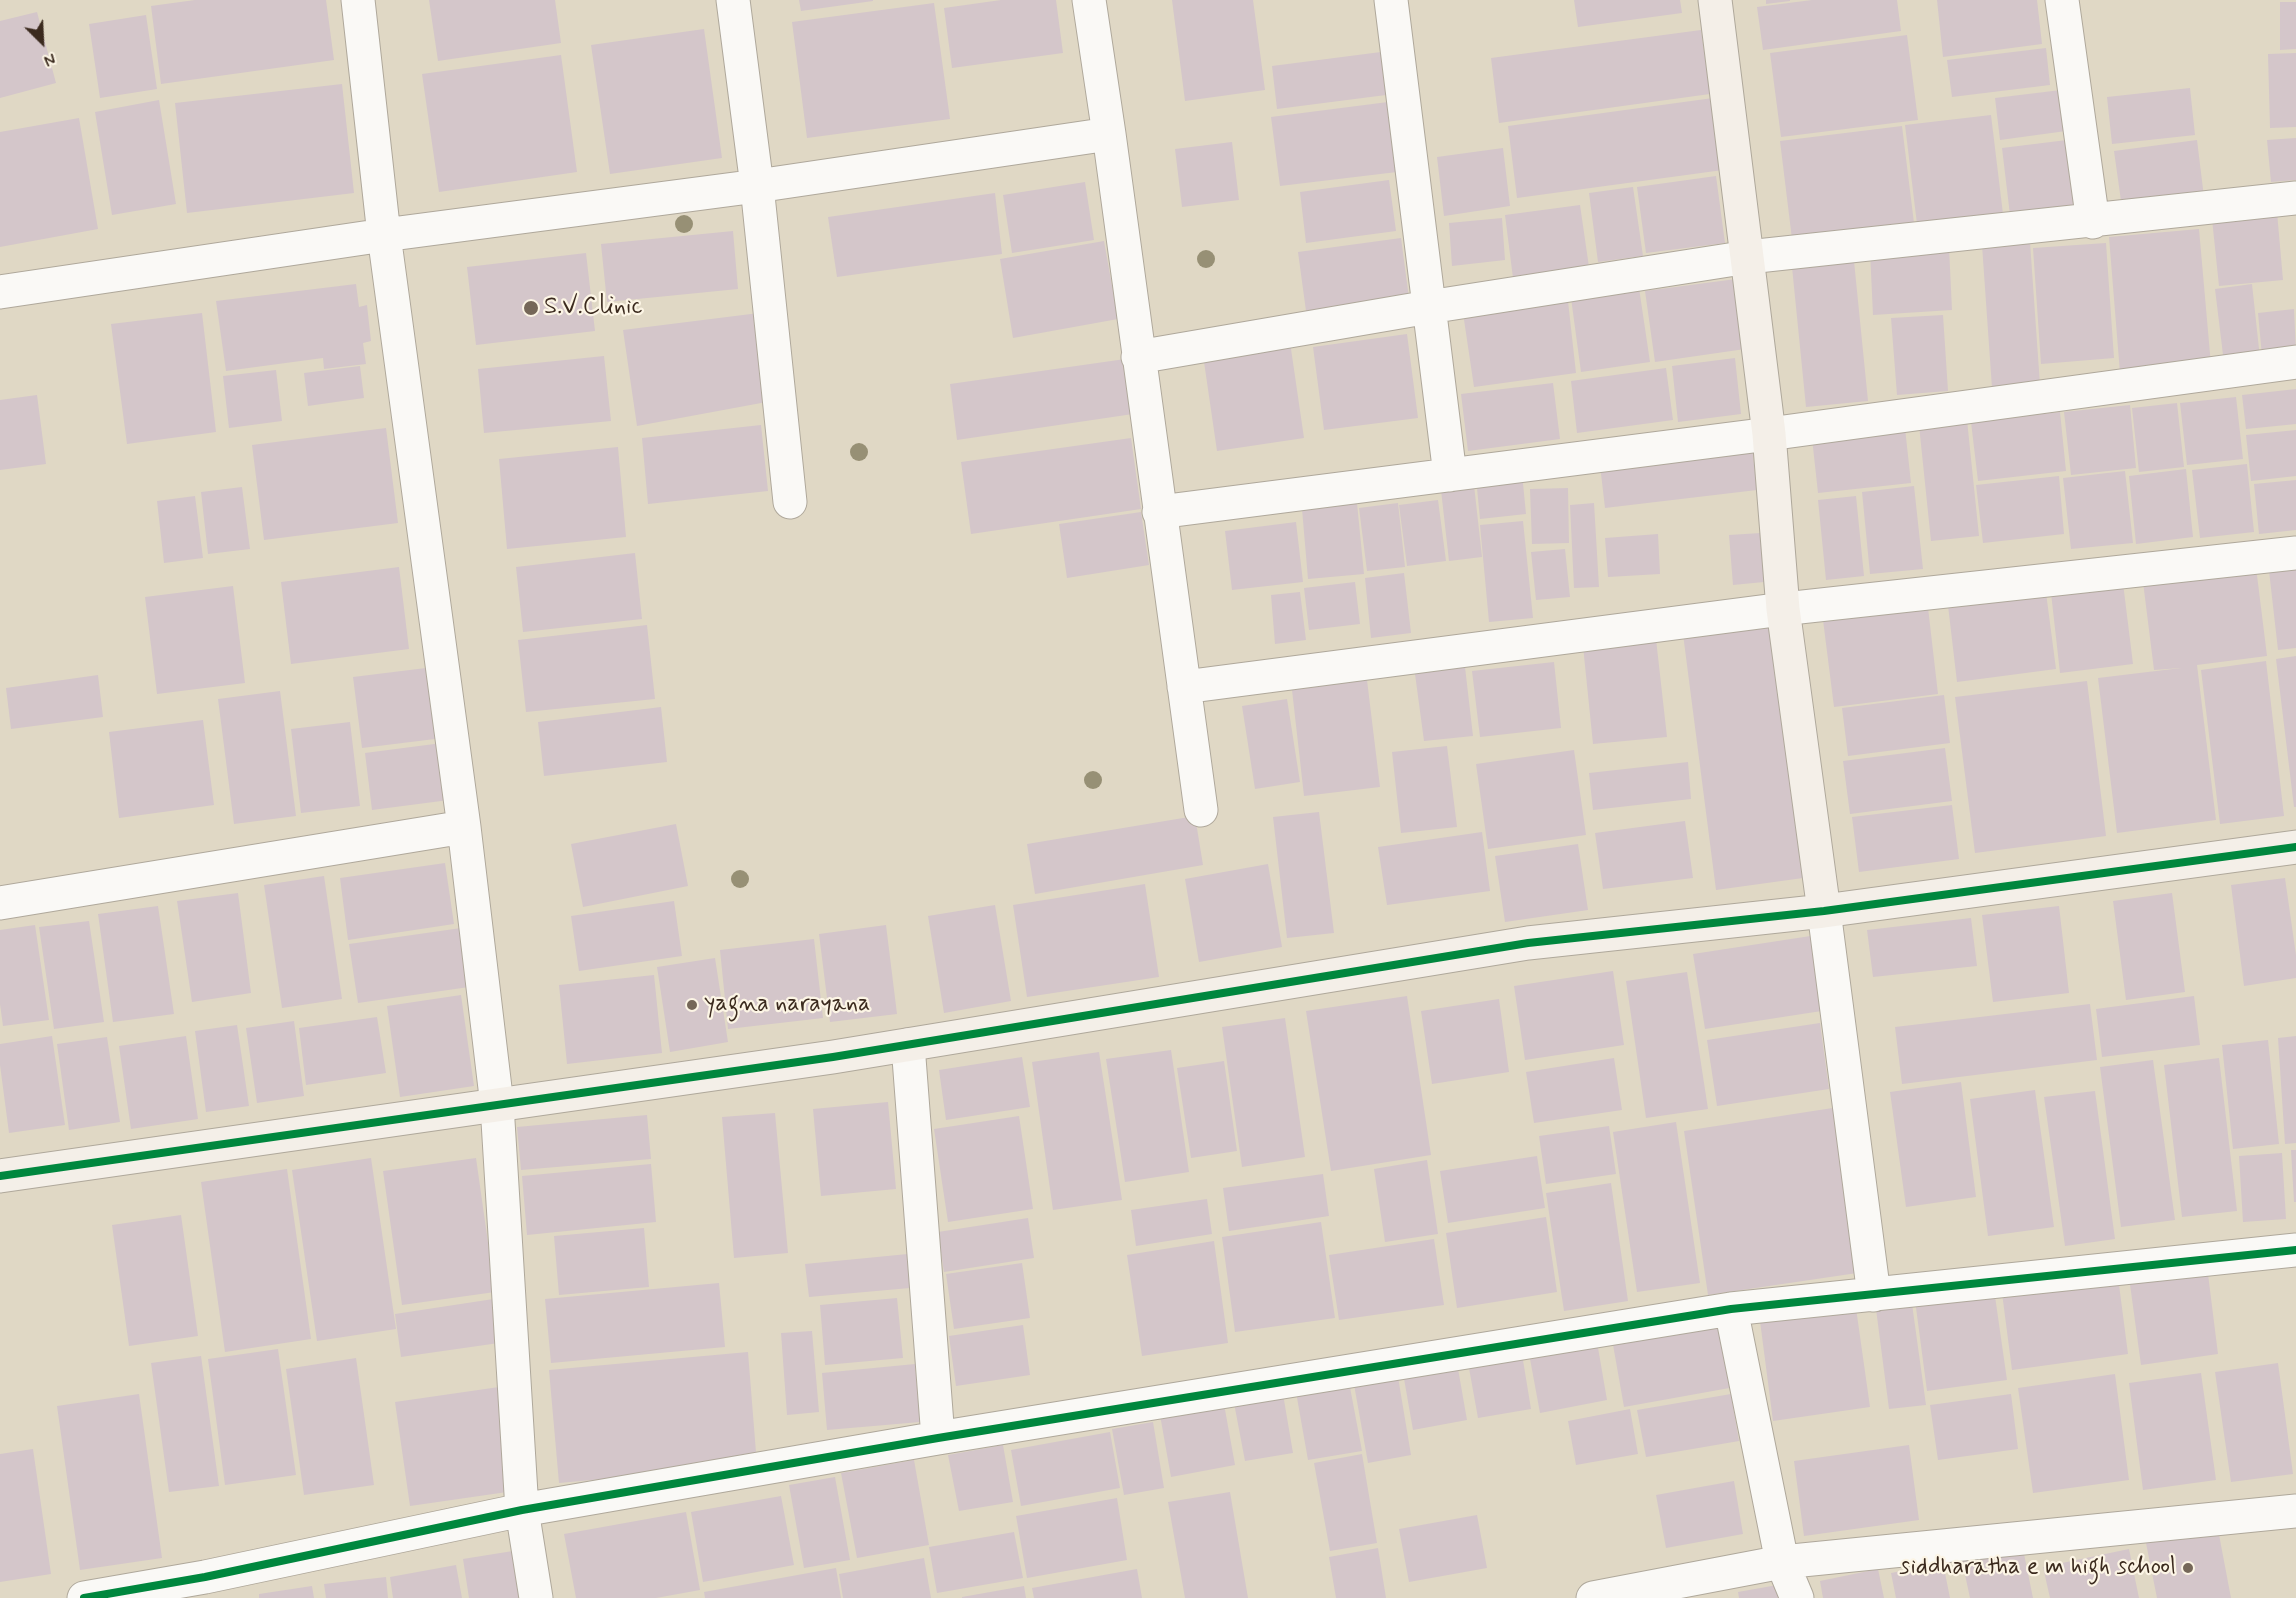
<!DOCTYPE html>
<html>
<head>
<meta charset="utf-8">
<style>
	body { margin:0 }
	#map { position:relative; width:2296px; height:1598px; overflow:hidden; background:#e0d8c5; font-family:Mynerve,sans-serif }
	canvas { display:block }
	.north { position:absolute; left:12px; top:12px; width:60px; height:60px; -webkit-text-stroke:4px #fcf5e5; paint-order:stroke; rotate:156deg; font-size:16px; font-weight:700; line-height:24px; text-align:center; color:#3b2a1e }
	.north::after { content:''; display:block; margin:auto; width:21px; height:27px; background:#3b2a1e; clip-path:polygon(50% 0,100% 100%,50% 72%,0 100%) }
</style>
</head>
<body>
<div id="map">
<canvas width="2296" height="1598"></canvas>
<div class="north">N</div>
</div>
<script>
const context = document.querySelector('canvas').getContext('2d');
context.lineJoin = 'round';
function fillPath(path, color) { context.fillStyle = color; context.fill(path, 'evenodd'); }
const poly = rows => new Path2D(rows.map(r => 'M' + r).join(''));
function stroke(path, color, width, dash) { context.strokeStyle = color; context.lineWidth = width; context.lineCap = dash ? 'butt' : 'round'; context.setLineDash(dash || []); context.stroke(path); }
function drawText(font, color, halo, rows, align = 'center') {
  context.font = font + ' Mynerve,sans-serif'; context.lineWidth = 4.5; context.setLineDash([]); context.textBaseline = 'middle'; context.strokeStyle = halo; context.fillStyle = color; for (const [text, x, y, turn = 0] of rows) {
    context.save(); context.translate(x, y); context.rotate((+turn || 0) * Math.PI / 180); context.textAlign = isNaN(turn) ? turn : align; if (halo) context.strokeText(text, 0, 0); context.fillText(text, 0, 0); context.restore();
  }
}
fillPath(poly([
	[195,0,326,0,334,60,161,84,151,6],
	[429,0,555,0,561,43,438,61],
	[799,0,873,0,873,1,801,11],
	[1001,0,1056,0,1063,53,952,68,944,8],
	[1172,0,1253,0,1265,90,1185,101],
	[1574,0,1680,0,1682,13,1578,27],
	[1766,0,1790,0,1790,1,1766,4],
	[1812,0,1897,0,1901,31,1763,50,1757,7],
	[1937,0,2037,0,2042,44,1943,57],
	[2280,2,2296,2,2296,49,2280,50],
	[934,3,950,119,807,138,792,22],
	[37,12,56,83,0,98,0,21],
	[146,15,157,89,100,98,89,24],
	[704,29,722,158,610,174,591,45],
	[1701,30,1710,94,1499,123,1491,58],
	[1907,35,1918,120,1781,137,1770,53],
	[2046,48,2050,85,1952,97,1947,60],
	[1381,52,1386,95,1277,109,1272,66],
	[2296,53,2296,127,2270,128,2268,54],
	[561,55,577,172,439,192,422,74],
	[342,84,354,193,187,213,175,103],
	[2190,88,2195,135,2112,144,2107,97],
	[2061,90,2066,131,2000,140,1995,98],
	[1713,98,1723,170,1517,198,1508,126],
	[159,100,176,204,112,215,95,112],
	[1388,102,1397,172,1280,186,1271,117],
	[1991,115,2003,214,1917,224,1905,125],
	[79,118,98,229,0,247,0,132],
	[1902,126,1914,223,1792,239,1780,141],
	[2296,138,2296,180,2271,182,2267,140],
	[2075,139,2083,205,2010,215,2002,148],
	[2197,140,2204,197,2122,208,2114,151],
	[1232,142,1239,200,1182,207,1175,149],
	[1503,148,1510,206,1444,216,1437,157],
	[1716,176,1725,243,1646,253,1637,187],
	[1389,180,1396,231,1306,243,1300,192],
	[1085,182,1094,240,1012,253,1003,195],
	[1633,187,1643,256,1598,262,1589,193],
	[995,193,1002,254,837,277,828,217],
	[1580,205,1589,267,1513,278,1505,215],
	[2277,212,2283,280,2219,286,2212,219],
	[1502,218,1505,260,1452,266,1449,223],
	[2199,229,2211,365,2120,373,2109,237],
	[733,231,738,289,607,302,601,244],
	[1401,238,1409,298,1306,311,1298,252],
	[1104,241,1118,319,1013,338,1000,259],
	[2030,242,2040,385,1992,388,1982,245],
	[2106,243,2114,358,2041,364,2033,248],
	[1949,247,1952,310,1873,315,1870,251],
	[586,253,595,331,476,345,467,267],
	[1854,261,1868,401,1806,407,1792,267],
	[1736,279,1745,349,1655,362,1645,291],
	[356,284,359,307,367,305,371,341,363,343,366,364,324,369,323,358,226,371,216,301],
	[2252,284,2260,358,2224,363,2215,289],
	[1639,288,1650,362,1581,372,1571,298],
	[1568,301,1576,373,1474,387,1463,313],
	[2294,309,2296,353,2262,356,2258,313],
	[202,313,216,432,127,444,111,324],
	[759,313,772,401,637,426,623,330],
	[1943,315,1948,391,1897,395,1891,318],
	[1407,334,1418,418,1324,430,1313,347],
	[1290,342,1304,438,1217,451,1203,355],
	[604,356,611,421,484,433,478,369],
	[1735,358,1741,414,1678,422,1672,366],
	[1125,359,1133,414,957,440,950,384],
	[360,366,364,398,308,406,304,373],
	[1666,368,1673,420,1577,433,1571,381],
	[276,370,282,421,229,428,223,376],
	[1553,383,1560,439,1468,451,1461,394],
	[2296,389,2296,424,2246,429,2242,395],
	[37,395,46,464,0,470,0,400],
	[2236,397,2243,459,2187,465,2180,403],
	[2177,403,2184,467,2139,472,2132,408],
	[2130,405,2136,468,2071,475,2064,412],
	[2060,412,2066,471,1978,481,1971,422],
	[1967,420,1979,536,1931,541,1919,425],
	[761,425,768,491,648,504,642,438],
	[386,428,398,523,264,540,252,445],
	[1905,428,1911,483,1818,493,1812,438],
	[2296,430,2296,476,2251,481,2246,435],
	[1131,438,1141,509,971,534,961,462],
	[618,447,626,537,507,549,499,459],
	[1752,447,1757,490,1605,508,1600,465],
	[2247,464,2254,532,2200,538,2192,470],
	[2186,469,2193,537,2136,544,2129,476],
	[2125,471,2133,543,2071,549,2063,478],
	[1522,473,1526,514,1480,519,1476,478],
	[2059,476,2064,534,1983,543,1976,485],
	[2296,480,2296,530,2259,534,2254,484],
	[1474,485,1482,557,1449,561,1441,490],
	[1914,486,1923,569,1870,574,1862,492],
	[242,487,250,549,208,554,201,492],
	[1568,488,1569,543,1532,544,1530,489],
	[195,496,203,558,164,563,157,501],
	[1856,496,1864,576,1826,580,1818,500],
	[1438,500,1446,561,1407,566,1399,505],
	[1357,503,1364,574,1308,579,1302,509],
	[1398,503,1405,567,1367,571,1359,508],
	[1594,503,1599,587,1574,588,1570,505],
	[1141,512,1149,565,1067,578,1059,524],
	[1523,521,1533,618,1489,622,1480,525],
	[1296,522,1303,582,1232,590,1225,531],
	[1761,533,1764,582,1733,585,1729,535],
	[1658,534,1660,574,1608,577,1605,538],
	[1565,549,1570,597,1536,600,1531,552],
	[635,553,642,619,523,632,516,567],
	[2296,558,2296,648,2278,650,2268,562],
	[2255,559,2267,656,2197,665,2216,820,2117,833,2098,678,2181,668,2154,670,2142,574],
	[399,567,409,649,291,664,281,582],
	[1404,573,1411,633,1371,638,1365,578],
	[2122,575,2133,664,2060,673,2050,584],
	[1355,582,1360,624,1309,630,1304,588],
	[2045,585,2056,669,1957,682,1947,597],
	[233,586,245,683,157,694,145,597],
	[1300,592,1306,640,1275,644,1271,595],
	[1927,599,1938,694,1834,707,1822,612],
	[1770,622,1803,878,1716,890,1683,634],
	[647,625,655,699,526,712,518,640],
	[1656,639,1667,737,1593,744,1583,646],
	[2296,656,2296,807,2294,807,2276,659],
	[2266,661,2284,816,2220,824,2201,670],
	[1554,662,1561,728,1480,737,1472,671],
	[434,667,443,738,362,748,353,677],
	[1465,667,1473,736,1424,741,1415,674],
	[98,675,103,717,11,729,6,688],
	[1367,680,1380,787,1304,796,1292,690],
	[2087,681,2106,836,1975,853,1955,697],
	[280,691,296,816,234,824,218,699],
	[1944,695,1950,743,1848,756,1842,708],
	[1287,699,1300,782,1255,789,1242,706],
	[661,707,667,762,544,776,538,722],
	[203,720,214,805,119,818,109,732],
	[350,722,360,806,301,813,291,729],
	[442,743,449,800,372,810,365,753],
	[1447,746,1457,827,1401,833,1392,752],
	[1945,748,1952,801,1850,814,1843,761],
	[1574,750,1586,835,1488,849,1476,764],
	[1688,762,1691,799,1593,810,1589,773],
	[1952,805,1959,859,1859,872,1852,817],
	[1319,812,1334,933,1287,938,1273,817],
	[1195,816,1203,865,1035,894,1027,844],
	[1685,821,1693,878,1603,889,1595,833],
	[676,824,688,886,583,907,571,844],
	[1482,832,1490,891,1387,905,1378,847],
	[1578,844,1588,910,1505,922,1495,856],
	[445,863,454,924,348,940,340,878],
	[1268,864,1282,947,1199,962,1185,879],
	[324,876,342,999,282,1008,264,885],
	[2285,878,2296,955,2296,978,2244,986,2231,885],
	[1145,884,1159,977,1027,997,1013,905],
	[238,893,251,993,192,1002,177,901],
	[2172,893,2185,992,2126,1000,2113,901],
	[674,901,682,956,579,971,571,916],
	[995,905,1011,1001,944,1013,928,916],
	[158,906,174,1014,113,1022,98,914],
	[2059,906,2069,993,1993,1002,1982,915],
	[1971,918,1977,966,1873,977,1867,930],
	[89,921,104,1022,54,1029,39,927],
	[35,925,49,1020,3,1026,0,1004,0,930],
	[886,925,897,1014,830,1022,819,934],
	[461,928,469,987,358,1003,349,944],
	[1817,935,1828,1010,1705,1029,1693,954],
	[814,939,823,1018,728,1029,720,950],
	[715,958,728,1042,670,1052,657,967],
	[1613,971,1624,1045,1525,1060,1514,986],
	[1687,972,1708,1109,1646,1118,1626,981],
	[654,975,662,1053,567,1064,559,985],
	[461,995,474,1086,400,1097,387,1006],
	[1407,996,1431,1155,1331,1171,1306,1011],
	[2194,996,2200,1045,2102,1057,2096,1009],
	[1499,999,1509,1072,1432,1084,1421,1011],
	[2090,1004,2097,1060,1902,1084,1895,1027],
	[377,1017,386,1073,306,1085,299,1028],
	[1285,1018,1305,1157,1242,1167,1222,1027],
	[294,1021,304,1096,257,1103,246,1028],
	[1820,1023,1829,1089,1717,1106,1707,1040],
	[237,1025,249,1106,206,1112,195,1031],
	[52,1036,65,1125,9,1133,0,1065,0,1044],
	[186,1036,198,1119,131,1129,119,1046],
	[2296,1036,2296,1143,2285,1144,2278,1038],
	[107,1037,120,1122,69,1130,57,1044],
	[2268,1040,2279,1144,2233,1149,2222,1045],
	[1171,1050,1189,1172,1125,1182,1106,1059],
	[1099,1052,1122,1200,1053,1210,1032,1062],
	[1022,1057,1030,1107,946,1120,939,1070],
	[1614,1058,1622,1110,1534,1123,1526,1072],
	[2219,1058,2237,1211,2182,1217,2164,1065],
	[2153,1060,2175,1220,2121,1227,2100,1067],
	[1224,1061,1237,1151,1191,1158,1177,1068],
	[1961,1082,1976,1197,1906,1207,1890,1092],
	[2035,1090,2054,1227,1988,1236,1970,1099],
	[2095,1091,2115,1239,2065,1246,2044,1097],
	[888,1102,896,1189,821,1196,813,1109],
	[1839,1107,1864,1272,1708,1295,1684,1131],
	[775,1113,788,1253,734,1258,722,1117],
	[647,1115,651,1159,521,1170,517,1127],
	[1019,1116,1033,1209,948,1222,934,1129],
	[1676,1122,1700,1283,1637,1292,1613,1132],
	[1609,1126,1616,1174,1546,1184,1539,1136],
	[2291,1150,2296,1150,2296,1202,2294,1202],
	[2282,1153,2286,1219,2243,1222,2239,1156],
	[1537,1156,1545,1208,1448,1223,1440,1171],
	[371,1158,396,1329,317,1341,292,1170],
	[476,1158,495,1292,402,1305,383,1171],
	[1427,1160,1438,1234,1385,1242,1374,1169],
	[651,1164,656,1222,527,1235,522,1176],
	[287,1169,311,1339,225,1352,201,1182],
	[1323,1174,1329,1216,1229,1231,1223,1188],
	[1611,1183,1628,1301,1564,1311,1546,1193],
	[1207,1199,1212,1234,1136,1246,1131,1210],
	[181,1215,198,1336,129,1346,112,1225],
	[1546,1217,1557,1292,1457,1308,1446,1233],
	[1028,1218,1034,1258,944,1272,938,1232],
	[1321,1222,1335,1318,1235,1332,1222,1237],
	[644,1228,649,1287,559,1295,554,1236],
	[1434,1239,1444,1305,1339,1320,1329,1255],
	[1214,1241,1228,1343,1142,1356,1127,1255],
	[918,1253,921,1287,809,1297,805,1264],
	[1022,1263,1030,1318,954,1329,946,1274],
	[2207,1266,2218,1354,2141,1365,2129,1277],
	[2118,1277,2128,1354,2012,1370,2002,1293],
	[719,1283,725,1347,551,1363,545,1299],
	[1994,1289,2007,1380,1927,1391,1915,1300],
	[500,1298,506,1342,401,1357,395,1314],
	[897,1298,903,1358,825,1365,820,1305],
	[1912,1304,1926,1405,1889,1409,1876,1309],
	[1856,1308,1870,1407,1773,1421,1760,1321],
	[1723,1319,1735,1387,1624,1407,1612,1339],
	[1023,1325,1030,1375,956,1386,949,1336],
	[812,1331,819,1412,787,1415,781,1333],
	[1596,1336,1607,1400,1540,1413,1528,1348],
	[1521,1348,1531,1409,1478,1418,1467,1357],
	[278,1349,296,1475,225,1485,208,1359],
	[748,1352,757,1465,559,1483,549,1370],
	[201,1356,219,1486,169,1492,151,1363],
	[356,1358,374,1485,304,1495,286,1369],
	[1457,1363,1467,1420,1413,1430,1403,1373],
	[2278,1363,2293,1474,2231,1482,2215,1372],
	[915,1364,920,1422,827,1430,822,1373],
	[1397,1371,1411,1455,1368,1463,1353,1379],
	[2201,1373,2216,1480,2143,1490,2129,1383],
	[2115,1374,2129,1480,2033,1493,2018,1388],
	[1349,1382,1362,1451,1308,1460,1296,1392],
	[499,1387,514,1491,410,1506,395,1402],
	[139,1394,162,1558,80,1570,57,1406],
	[1283,1394,1293,1453,1245,1461,1234,1403],
	[1731,1394,1739,1441,1646,1457,1637,1410],
	[2011,1394,2018,1449,1938,1460,1930,1405],
	[1224,1404,1235,1465,1171,1477,1160,1415],
	[1630,1409,1638,1454,1576,1465,1568,1421],
	[1153,1422,1164,1488,1124,1495,1112,1429],
	[1110,1432,1120,1488,1021,1506,1011,1450],
	[1003,1445,1013,1502,959,1511,948,1455],
	[1909,1445,1919,1520,1804,1536,1794,1461],
	[33,1449,51,1574,0,1582,0,1454],
	[1362,1454,1377,1543,1330,1551,1314,1463],
	[914,1460,929,1545,857,1558,841,1473],
	[835,1477,850,1560,804,1568,789,1485],
	[1734,1481,1743,1534,1666,1548,1656,1495],
	[1230,1492,1248,1598,1185,1598,1168,1502],
	[781,1496,794,1565,703,1582,691,1512],
	[1117,1498,1127,1560,1027,1578,1016,1516],
	[686,1512,700,1590,656,1598,576,1598,564,1534],
	[1477,1515,1487,1568,1409,1582,1399,1529],
	[2217,1524,2231,1598,2157,1598,2145,1538],
	[1014,1532,1023,1578,937,1593,929,1547],
	[2022,1544,2033,1598,1970,1598,1961,1556],
	[1378,1548,1386,1598,1336,1598,1329,1557],
	[2129,1549,2139,1598,2050,1598,2043,1567],
	[519,1550,527,1598,469,1598,463,1559],
	[924,1558,931,1598,843,1598,839,1574],
	[1943,1563,1950,1598,1896,1598,1891,1573],
	[456,1565,462,1598,393,1598,390,1577],
	[836,1568,841,1598,705,1598,704,1592],
	[1137,1569,1142,1598,1034,1598,1032,1588],
	[1878,1569,1884,1598,1823,1598,1820,1581],
	[386,1577,388,1598,326,1598,324,1584],
	[1783,1584,1789,1598,1739,1598,1738,1592],
	[312,1586,314,1598,259,1598,259,1594],
	[1024,1586,1026,1598,962,1598,962,1597]
]), '#d4c6ca');
const street = poly([
	[358,0,384,235,464,827,497,1105,522,1510,536,1598],
	[733,0,757,186,790,502],
	[1089,0,1109,134],
	[1391,0,1450,475],
	[2062,0,2093,222],
	[0,292,384,235,757,186,1109,134,1201,810],
	[1138,357,1429,307,1748,257,2296,198],
	[1159,512,1769,434,2296,362],
	[1184,687,1783,609,2296,553],
	[0,903,464,827],
	[1824,911,1874,1295],
	[908,1045,938,1438],
	[1731,1309,1782,1562,1797,1598],
	[84,1598,205,1577,522,1510,938,1438,1731,1309,2296,1250],
	[1593,1598,1782,1562,2296,1511]
]);
const secondary = poly([
	[1715,0,1769,434,1783,609,1824,911],
	[0,1176,833,1057,1528,943,1824,911,2296,847]
]);
stroke(street, '#afa89b', 35);
stroke(secondary, '#afa89b', 35);
stroke(street, '#faf9f6', 33);
stroke(secondary, '#f4efe8', 33);
stroke(poly([
	[0,1176,833,1057,1528,943,1824,911,2296,847],
	[84,1598,205,1577,522,1510,938,1438,1731,1309,2296,1250]
]), '#00873e', 8);
context.fillStyle = '#979075';
for (const [x, y] of [
	[684,224],
	[1206,259],
	[859,452],
	[1093,780],
	[740,879]
]) { context.beginPath(); context.arc(x, y, 9, 0, 2 * Math.PI); context.fill(); }
for (const [x, y, r, color] of [
	[531,308,8,"#756758"],
	[692,1005,6,"#756758"],
	[2188,1568,6,"#756758"]
]) { const dot = new Path2D(); dot.arc(x, y, r, 0, 2 * Math.PI); context.fillStyle = color; context.fill(dot); stroke(dot, '#fcf5e5', 2); }
drawText('24px', '#3b2a1e', '#fcf5e5', [
	["S.V.Clinic",544,308],
	["yagna narayana",704,1005],
	["siddharatha e m high school",2176,1568,"right"]
], 'left');
</script>
</body>
</html>
